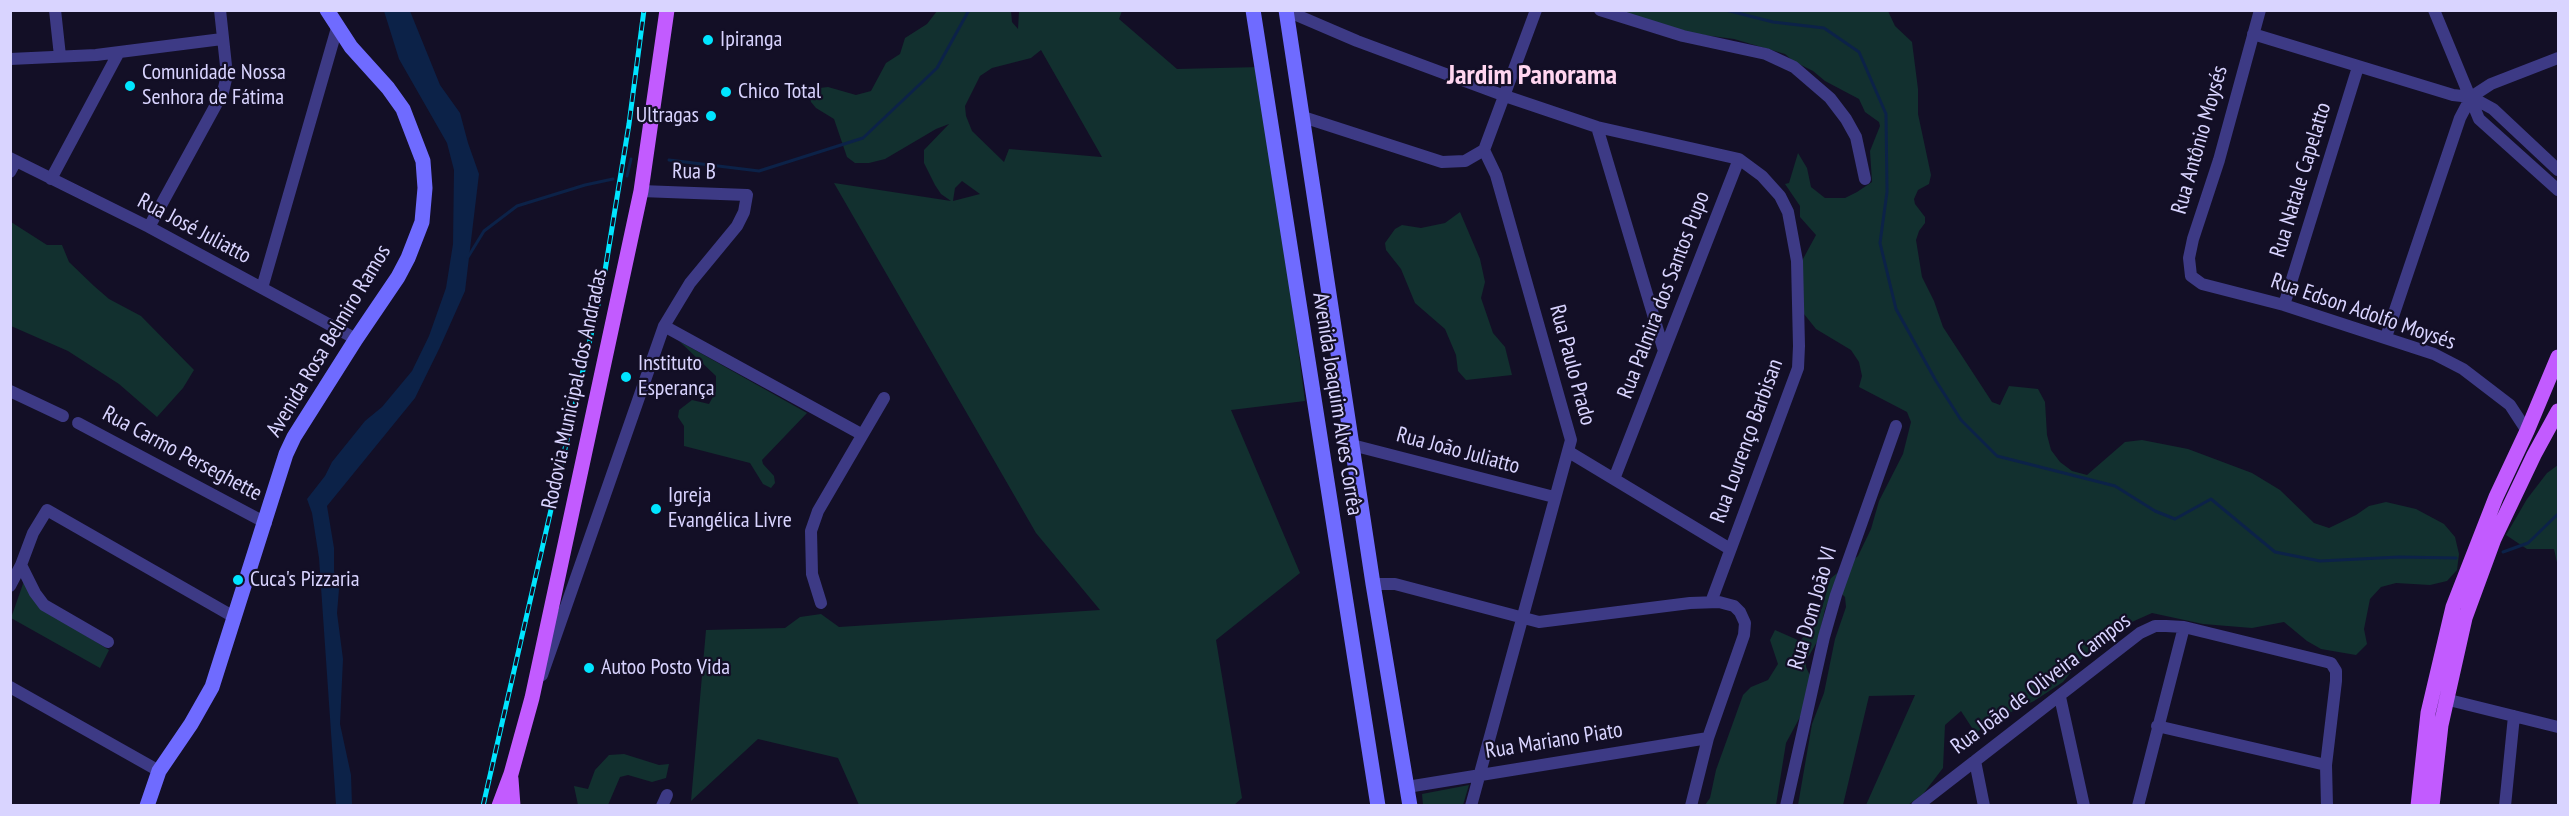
<!DOCTYPE html>
<html>
<head>
<meta charset="utf-8">
<style>
	body { margin:0 }
	#map { position:relative; width:2569px; height:816px; overflow:hidden; background:#130f26; font-family:"PT Sans Narrow",sans-serif }
	canvas { display:block }
	.frame { position:absolute; inset:0; border:12px solid #d9d4ff; pointer-events:none }
</style>
</head>
<body>
<div id="map">
<canvas width="2569" height="816"></canvas>
<div class="frame"></div>
</div>
<script>
const context = document.querySelector('canvas').getContext('2d');
context.lineJoin = 'round';
function fillPath(path, color) { context.fillStyle = color; context.fill(path, 'evenodd'); }
const poly = rows => new Path2D(rows.map(r => 'M' + r).join(''));
function stroke(path, color, width, dash) { context.strokeStyle = color; context.lineWidth = width; context.lineCap = dash ? 'butt' : 'round'; context.setLineDash(dash || []); context.stroke(path); }
function drawText(font, color, halo, rows, align = 'center') {
  context.font = font + ' "PT Sans Narrow",sans-serif'; context.lineWidth = 4.5; context.setLineDash([]); context.textBaseline = 'middle'; context.strokeStyle = halo; context.fillStyle = color; for (const [text, x, y, turn = 0] of rows) {
    context.save(); context.translate(x, y); context.rotate((+turn || 0) * Math.PI / 180); context.textAlign = isNaN(turn) ? turn : align; if (halo) context.strokeText(text, 0, 0); context.fillText(text, 0, 0); context.restore();
  }
}
fillPath(poly([
	[937,11,1011,11,1012,22,1018,29,1019,11,1122,11,1119,19,1177,69,1261,67,1305,401,1231,410,1300,573,1216,640,1242,798,1233,806,859,805,838,758,758,739,691,801,706,630,785,628,800,617,821,614,839,627,1100,610,1036,533,834,183,951,201,941,194,935,185,924,163,924,150,949,124,936,129,885,159,869,163,855,163,847,157,834,119,816,108,811,102,809,93,811,89,828,87,856,95,871,91,886,63,900,54,905,38,927,24],
	[1041,50,1102,157,1101,157,1009,149,1004,162,972,131,966,116,965,106,980,76,992,68,1031,58],
	[962,181,980,194,953,201,955,188],
	[1620,11,1888,11,1895,26,1912,42,1918,89,1918,114,1931,175,1929,184,1918,190,1914,199,1915,204,1925,217,1925,223,1919,231,1916,240,1922,277,1934,301,1943,327,1992,402,2000,405,2009,386,2038,389,2045,402,2047,435,2051,450,2060,462,2072,471,2087,475,2125,442,2142,440,2188,449,2252,473,2280,490,2314,523,2329,528,2356,515,2369,506,2386,502,2416,509,2444,524,2455,537,2459,554,2457,570,2447,581,2430,585,2396,583,2381,587,2370,599,2364,629,2367,644,2356,655,2321,649,2307,641,2284,622,2252,628,2203,624,2152,613,2134,621,2106,636,2083,657,2063,682,2034,701,1984,725,1976,734,1961,711,1945,725,1943,768,1923,794,1908,805,1866,805,1915,695,1869,696,1843,805,1798,805,1812,724,1824,693,1835,639,1846,607,1845,597,1841,593,1830,598,1825,609,1818,640,1806,661,1806,667,1814,684,1807,704,1786,743,1776,805,1705,805,1710,798,1716,770,1743,695,1751,687,1768,680,1778,664,1770,640,1775,630,1800,641,1812,626,1822,608,1830,579,1858,556,1871,529,1879,501,1903,454,1911,422,1907,412,1859,387,1862,376,1859,362,1851,350,1816,329,1800,309,1803,259,1816,235,1800,217,1800,206,1785,184,1789,183,1798,153,1807,168,1811,187,1825,198,1845,198,1857,192,1872,182,1870,151,1880,126,1879,122,1865,112,1859,99,1825,81,1813,71,1793,61,1785,54,1734,39,1688,33],
	[1460,212,1480,259,1485,282,1481,298,1493,333,1505,347,1512,375,1466,380,1458,371,1456,355,1445,329,1415,303,1401,269,1386,250,1385,243,1395,229,1402,225,1421,228,1445,223],
	[11,222,47,245,62,245,69,262,94,286,109,299,141,316,194,370,183,388,157,417,119,384,68,351,11,326],
	[679,341,807,413,762,460,763,464,774,476,775,483,771,488,763,484,750,463,684,446,684,426,678,417,679,410,692,400,709,404,716,391,716,376],
	[2558,465,2558,567,2554,549,2527,549,2506,535,2527,499,2547,473],
	[24,581,40,607,109,650,100,668,11,618],
	[624,754,659,765,669,764,666,778,652,782,628,775,620,777,608,805,578,805,574,786,588,789,595,770,609,755],
	[1469,785,1463,805,1423,805,1422,794]
]), '#12302f');
fillPath(poly([
	[384,11,410,11,440,85,460,113,468,143,479,174,465,291,440,347,415,398,327,506,334,548,334,571,339,589,337,613,343,659,340,724,351,775,352,805,336,805,319,558,312,513,307,499,325,476,332,462,365,421,382,407,412,371,429,336,446,288,453,244,454,170,447,143,399,59]
]), '#0c2248');
stroke(poly([
	[1726,10,1773,22,1824,28,1859,52,1886,114,1887,192,1880,243,1896,309,1936,381,1961,420,1997,456,2115,486,2155,511,2175,519,2211,499,2275,552,2320,561,2399,557,2456,558],
	[669,160,759,171,863,138,937,68,969,10],
	[627,176,631,159],
	[468,257,484,231,517,206,585,185,613,179],
	[2503,552,2528,543,2558,514]
]), '#0c2248', 3);
stroke(poly([
	[55,10,60,56],
	[1600,10,1683,36,1766,54,1794,67,1830,98,1846,119,1856,137,1865,179],
	[2260,10,2219,160,2193,239,2189,258,2191,276,2202,284,2284,305,2434,354,2463,369,2510,405,2527,431],
	[2434,10,2479,119,2558,190],
	[1287,11,1357,41,1505,96,1597,127,1739,159,1762,176,1780,196,1788,212,1797,261,1799,346,1798,368,1711,602],
	[2253,34,2453,95,2471,97,2493,109,2558,170],
	[10,59,96,55,222,39],
	[1303,117,1442,162,1465,161,1484,150],
	[1597,127,1664,351],
	[10,158,149,227,356,339],
	[10,172,16,161],
	[51,179,119,52],
	[149,227,223,92,227,75,220,10],
	[262,288,337,28],
	[2284,305,2358,67],
	[664,326,861,434],
	[2386,337,2460,118,2471,97,2491,84,2558,58],
	[10,391,63,416],
	[78,423,266,523],
	[1352,445,1554,497],
	[1569,452,1730,549],
	[1614,479,1739,159],
	[21,565,35,593,44,605,108,642],
	[1373,584,1395,584,1539,622,1690,603,1719,602,1734,606,1740,612,1745,623,1744,635,1708,738,1691,806],
	[10,586,21,565,33,533,47,510,234,617],
	[821,603,812,574,811,531,818,511,884,398],
	[542,675,664,326,690,283,737,226,744,212,747,195,641,191],
	[10,687,159,771],
	[2060,697,2084,806],
	[2445,699,2558,727],
	[2157,726,2326,765],
	[1975,761,1984,806],
	[1407,787,1708,738],
	[662,806,667,795],
	[1471,806,1571,440,1496,175,1484,150,1536,10],
	[1786,806,1824,637,1836,595,1896,426],
	[1917,806,2140,633,2155,626,2166,626,2184,627,2331,663,2336,671,2336,681,2326,765,2327,806],
	[2138,806,2184,627],
	[2505,806,2514,716]
]), '#3d3a85', 12);
stroke(poly([
	[1253,10,1378,806],
	[1286,10,1373,584,1410,806],
	[147,806,159,771,191,724,212,687,286,454,294,437,356,339,398,277,408,258,422,222,425,188,423,161,403,109,388,88,351,47,327,10]
]), '#6f6bff', 15);
stroke(poly([
	[511,779,513,806],
	[499,806,511,774,532,698,641,191,667,10],
	[2418,806,2428,713,2453,607,2496,497,2527,431,2558,357],
	[2432,806,2441,725,2465,618,2494,539,2534,455,2558,411]
]), '#c25bff', 15);
const rail = poly([
	[483,806,603,283,629,124,644,10]
]);
stroke(rail, '#00e5ff', 5);
stroke(rail, '#130f26', 3, [9]);
for (const [x, y, r, color] of [
	[708,40,6,"#00e5ff"],
	[130,86,6,"#00e5ff"],
	[726,92,6,"#00e5ff"],
	[711,116,6,"#00e5ff"],
	[626,377,6,"#00e5ff"],
	[656,509,6,"#00e5ff"],
	[238,580,6,"#00e5ff"],
	[589,668,6,"#00e5ff"]
]) { const dot = new Path2D(); dot.arc(x, y, r, 0, 2 * Math.PI); context.fillStyle = color; context.fill(dot); stroke(dot, '#130f26', 2); }
drawText('22px', '#d9d4ff', '#130f26', [
	["Ipiranga",720,40],
	["Comunidade Nossa",142,73],
	["Senhora de Fátima",142,98],
	["Chico Total",738,92],
	["Ultragas",699,116,"right"],
	["Instituto",638,364],
	["Esperança",638,389],
	["Igreja",668,496],
	["Evangélica Livre",668,521],
	["Cuca's Pizzaria",250,580],
	["Autoo Posto Vida",601,668]
], 'left');
drawText('22px', '#d9d4ff', '#130f26', [
	["Rua Antônio Moysés",2200,140,-74],
	["Rua B",694,172,1],
	["Rua Natale Capelatto",2301,180,-73],
	["Rua José Juliatto",194,229,28],
	["Rua Palmira dos Santos Pupo",1664,295,-69],
	["Rua Edson Adolfo Moysés",2363,312,19],
	["Avenida Rosa Belmiro Ramos",329,341,-59],
	["Rua Paulo Prado",1572,365,75],
	["Rodovia Municipal dos Andradas",575,389,-78],
	["Avenida Joaquim Alves Corrêa",1337,404,81],
	["Rua Lourenço Barbisan",1747,441,-70],
	["Rua João Juliatto",1458,451,15],
	["Rua Carmo Perseghette",182,454,28],
	["Rua Dom João VI",1813,608,-74],
	["Rua João de Oliveira Campos",2041,684,-37],
	["Rua Mariano Piato",1554,741,-9]
]);
drawText('bold 28px', '#ffd6f0', '#130f26', [
	["Jardim Panorama",1532,76]
]);
</script>
</body>
</html>
